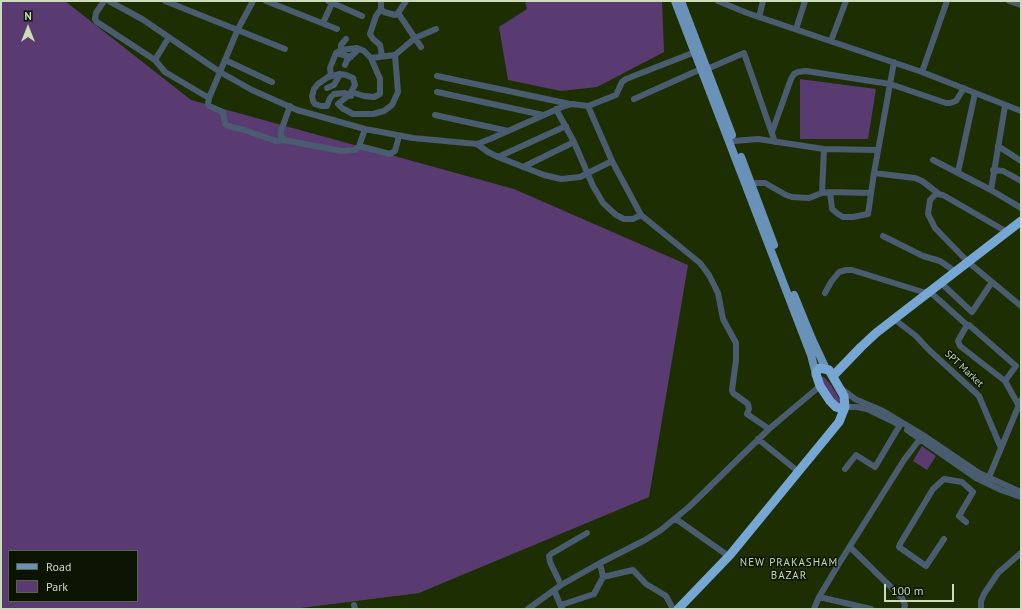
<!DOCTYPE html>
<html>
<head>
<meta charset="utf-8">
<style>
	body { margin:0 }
	#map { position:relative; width:1022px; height:610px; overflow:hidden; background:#1e2e03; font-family:"PT Sans",sans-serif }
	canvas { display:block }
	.frame { position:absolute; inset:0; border:2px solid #cddbbd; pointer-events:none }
	.legend { position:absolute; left:8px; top:550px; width:130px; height:52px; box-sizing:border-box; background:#0b1401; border:1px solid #59644c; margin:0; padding:5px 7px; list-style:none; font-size:12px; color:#cddbbd }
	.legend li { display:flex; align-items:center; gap:8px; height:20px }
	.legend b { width:20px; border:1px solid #59644c }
	.north { position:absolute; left:8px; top:8px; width:40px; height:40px; -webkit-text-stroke:3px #0b1401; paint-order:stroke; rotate:0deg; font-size:11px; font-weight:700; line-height:16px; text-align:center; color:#cddbbd }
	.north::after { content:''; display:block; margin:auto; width:14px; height:18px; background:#cddbbd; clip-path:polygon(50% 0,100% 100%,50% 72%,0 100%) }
	.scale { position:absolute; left:884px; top:584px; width:70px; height:18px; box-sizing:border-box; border:2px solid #cddbbd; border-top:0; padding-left:5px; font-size:12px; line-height:14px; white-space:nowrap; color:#cddbbd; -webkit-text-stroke:3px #0b1401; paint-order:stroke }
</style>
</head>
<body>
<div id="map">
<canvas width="1022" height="610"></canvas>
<div class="frame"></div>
<ul class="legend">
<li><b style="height:5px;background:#6a92b8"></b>Road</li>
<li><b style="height:11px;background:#593b72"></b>Park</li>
</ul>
<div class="north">N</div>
<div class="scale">100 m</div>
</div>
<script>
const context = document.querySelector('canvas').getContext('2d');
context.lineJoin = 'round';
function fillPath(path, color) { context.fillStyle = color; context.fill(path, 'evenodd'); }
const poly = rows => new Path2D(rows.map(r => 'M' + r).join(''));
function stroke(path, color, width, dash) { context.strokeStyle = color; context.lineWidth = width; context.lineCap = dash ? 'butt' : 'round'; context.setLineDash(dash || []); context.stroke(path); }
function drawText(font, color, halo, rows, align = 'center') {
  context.font = font + ' "PT Sans",sans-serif'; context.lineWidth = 3; context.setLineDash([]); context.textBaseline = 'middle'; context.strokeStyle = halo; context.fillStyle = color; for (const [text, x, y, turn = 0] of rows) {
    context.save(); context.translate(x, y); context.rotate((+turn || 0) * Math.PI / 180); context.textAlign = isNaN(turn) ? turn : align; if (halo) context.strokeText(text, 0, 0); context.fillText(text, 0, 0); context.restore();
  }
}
fillPath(poly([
	[1,1,65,1,191,100,514,189,688,265,649,497,419,593,293,609,1,609],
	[9,551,137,551,137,601,9,601],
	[525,1,662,1,664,52,597,87,561,91,508,80,499,27,527,9],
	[800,79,876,89,868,139,800,139],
	[820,376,824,377,831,385,841,401,840,406,822,384],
	[922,446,936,456,927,470,913,461]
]), '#593b72');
stroke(poly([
	[104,1,96,13,95,19,97,22,155,60,169,37],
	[109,1,142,19,220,72,252,90,297,110,365,129,413,138,477,144,490,139,562,107,572,104,588,106,612,161,641,215,700,263,709,275,718,293,723,319,736,343,736,360,732,390,733,393,748,404,749,409,747,414,769,429],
	[165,1,285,49],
	[253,1,238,29,209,98,208,104,209,106,223,112,225,124,228,126,241,129,276,141,284,140],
	[266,1,337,29],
	[328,1,362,16],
	[381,1,381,9,384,12,395,15,398,13,406,1],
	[718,1,747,13,922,72,1021,111],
	[1009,1,1021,5],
	[381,9,376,16,370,34,373,39,380,45,382,56],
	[398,13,421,47],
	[759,17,763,1],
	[323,23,333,1],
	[796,29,805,1],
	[831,41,846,1],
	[341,50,341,45,346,39],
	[336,53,351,57],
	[155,60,165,72,209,98],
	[225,60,272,82],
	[894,62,874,173,915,178,922,181,939,194],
	[345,65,347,60,359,49],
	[707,69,744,53,775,142],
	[922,72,947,1],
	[331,76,330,68,336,53,341,50,357,48,364,51,371,58],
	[437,76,570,104],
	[327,88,334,85,340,74],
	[351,92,351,96,345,93,334,94,330,98,327,106,321,106,315,104,313,101,312,96,314,89,318,84,328,77,340,74,346,75,353,78,355,85,351,92,364,96,374,97,380,94,380,79,371,58,395,55],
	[437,92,543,115],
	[349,95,338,104,342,108,353,114,373,114,384,111,392,105,398,92,395,55,415,38,436,29],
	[634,99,701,69],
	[290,106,281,131,281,136,284,140,341,151,355,150,359,146],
	[588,106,616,95,622,82,626,79,695,52],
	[1005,106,991,190,1021,208],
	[556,109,574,142,593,186,603,203,616,215,624,219,633,219,641,215],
	[435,115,508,131],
	[365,129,359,146,390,154,395,151,399,136],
	[772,132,791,79,794,74,798,72,806,71,890,84,946,103,950,103,956,101,964,88],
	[734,141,758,139,824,149],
	[477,144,488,152,498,157,544,175,561,179,580,177,612,161],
	[998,146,1021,161],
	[498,157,566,126],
	[933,160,991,190],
	[523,167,574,142],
	[993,170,1003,171,1021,181],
	[958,172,975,93],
	[751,183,765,183,786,195,792,197,809,198,822,193],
	[830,192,832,209,838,214,843,217,853,217,868,214,874,173],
	[871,193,830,192,822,193,824,149,878,150],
	[1007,232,943,195,936,194,930,200,928,214,935,228,968,262,1021,306],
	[883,236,923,256,940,261,956,272],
	[941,283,972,312,992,282],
	[929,291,967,325],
	[825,293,831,282,839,272,846,270,852,270,926,293],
	[894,319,916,336,928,349,979,396,1001,448],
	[1005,381,1016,366,969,325,967,325,958,341,960,346,1005,381,1019,406],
	[843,390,855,399,883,411,923,435,979,473,1021,492],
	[845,407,857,407,867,409,898,424],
	[907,430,976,478,1001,490,1021,497],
	[758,439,795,469],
	[845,469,856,455,875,467,900,425],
	[987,482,1021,400],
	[676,519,727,555],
	[944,539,926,566,899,547,900,544,933,489,944,479,962,482,973,492,959,516,966,522],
	[850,547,902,598,905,605,904,609],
	[600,563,603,577,633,570,646,584,666,596,673,609],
	[561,585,550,562,549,556,551,554,587,533],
	[554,590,562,609],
	[819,597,871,609],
	[354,605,355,609],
	[561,605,594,594,603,577],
	[528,609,561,585,600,563,645,540,661,530,690,506,769,429,820,386],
	[814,609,819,597,840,562,904,460,923,435],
	[981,609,981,601,984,594,998,573,1021,553]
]), '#4a5d70', 6);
stroke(poly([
	[675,1,811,355,816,374],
	[681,1,732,135],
	[741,157,774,245],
	[794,295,812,339,826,369]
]), '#6a92b8', 8);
stroke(poly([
	[833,376,861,347,876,333,1021,221],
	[678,609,730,555,839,422,845,407,844,396,829,370,820,368,817,371,816,374,820,386,830,401,836,407,839,408,845,407]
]), '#76a7d4', 9);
drawText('10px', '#cddbbd', '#0b1401', [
	["SPT Market",964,369,43]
]);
context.letterSpacing = '1px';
drawText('11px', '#cddbbd', '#0b1401', [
	["NEW PRAKASHAM",789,563],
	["BAZAR",789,576]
]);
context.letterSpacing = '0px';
</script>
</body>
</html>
